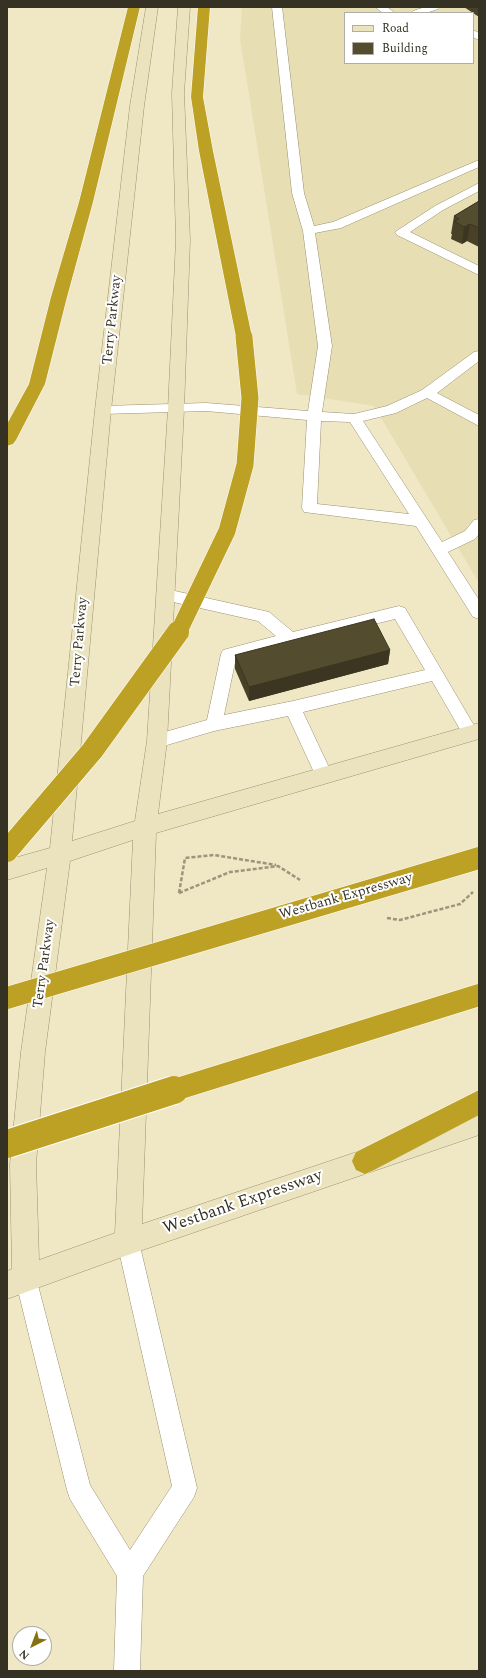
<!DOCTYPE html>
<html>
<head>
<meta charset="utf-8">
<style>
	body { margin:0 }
	#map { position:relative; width:486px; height:1678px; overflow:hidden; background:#f0e7c5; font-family:Spectral,serif }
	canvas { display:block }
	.frame { position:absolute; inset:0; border:8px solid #353224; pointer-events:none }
	.legend { position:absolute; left:344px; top:12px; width:130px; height:52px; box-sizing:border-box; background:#fff; border:1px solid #aeada7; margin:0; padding:5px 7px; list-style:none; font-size:12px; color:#353224 }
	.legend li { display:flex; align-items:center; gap:8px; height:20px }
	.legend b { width:20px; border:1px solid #aeada7 }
	.north { position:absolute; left:12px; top:1626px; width:40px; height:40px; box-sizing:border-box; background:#fff; border:1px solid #aeada7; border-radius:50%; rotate:222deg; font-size:11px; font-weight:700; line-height:16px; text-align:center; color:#353224 }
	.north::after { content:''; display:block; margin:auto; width:14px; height:18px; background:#867112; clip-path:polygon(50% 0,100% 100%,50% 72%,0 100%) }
</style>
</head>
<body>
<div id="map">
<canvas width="486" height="1678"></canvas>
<div class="frame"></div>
<ul class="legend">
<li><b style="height:5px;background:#ebe3be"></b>Road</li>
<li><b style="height:11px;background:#544c2f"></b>Building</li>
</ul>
<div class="north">N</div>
</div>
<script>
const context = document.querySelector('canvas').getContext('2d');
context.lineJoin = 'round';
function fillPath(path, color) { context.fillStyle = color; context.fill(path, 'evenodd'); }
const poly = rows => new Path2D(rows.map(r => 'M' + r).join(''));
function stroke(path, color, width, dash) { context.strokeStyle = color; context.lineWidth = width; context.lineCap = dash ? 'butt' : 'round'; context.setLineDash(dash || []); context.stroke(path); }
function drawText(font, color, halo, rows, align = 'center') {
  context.font = font + ' Spectral,serif'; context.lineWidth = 4; context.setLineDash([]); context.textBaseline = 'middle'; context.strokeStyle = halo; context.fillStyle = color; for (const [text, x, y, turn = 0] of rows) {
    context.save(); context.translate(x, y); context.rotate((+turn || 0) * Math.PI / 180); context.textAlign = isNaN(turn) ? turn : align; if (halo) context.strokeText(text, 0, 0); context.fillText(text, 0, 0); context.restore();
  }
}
fillPath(poly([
	[242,7,479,7,479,583,374,406,297,394,240,39],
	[345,13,473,13,473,63,345,63]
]), '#e8deb4');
const lane = poly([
	[272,7,282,7,304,193,314,226,333,222,479,160,479,167,341,228,315,233,332,346,322,412,354,414,387,406,422,390,474,352,479,351,479,361,437,393,479,415,479,426,427,398,396,413,363,421,442,542,465,531,474,520,479,519,479,534,475,539,448,552,479,600,479,619,473,617,416,526,304,512,302,508,307,420,206,411,103,414,98,413,96,410,98,407,103,406,206,403,308,411,318,346,303,231,292,193,272,7],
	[321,421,350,422,409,514,317,504,321,421],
	[375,7,387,7,395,13,383,13,375,7],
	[425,7,440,7,438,9,426,13,411,13,413,11,425,7],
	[473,30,479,33,479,40,473,37,473,30],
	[479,183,479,191,443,210,410,232,479,266,479,275,397,235,395,232,435,206,479,183],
	[166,589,269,612,293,632,399,606,405,608,479,734,477,738,471,740,465,738,432,681,303,712,333,776,330,781,324,783,318,781,288,716,214,731,157,748,151,746,148,741,151,736,207,720,221,654,223,650,276,636,258,621,160,599,158,595,160,591,166,589],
	[395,619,425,670,293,701,224,715,236,658,395,619],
	[128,1231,136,1234,139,1242,197,1488,194,1497,143,1576,140,1671,114,1671,117,1576,70,1499,67,1490,15,1278,18,1270,26,1267,34,1270,90,1485,130,1550,172,1486,117,1242,120,1234,128,1231]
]);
const secondary = poly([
	[146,7,158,7,144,106,111,410,72,841,135,821,147,741,168,409,176,240,172,93,178,7,190,7,184,93,190,240,184,409,167,741,158,814,479,723,479,739,156,833,142,1224,479,1111,479,1135,128,1255,7,1299,7,1271,12,1269,10,1164,21,1052,47,868,7,880,7,860,50,848,95,410,130,106,146,7],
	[133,840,115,1233,39,1260,36,1164,45,1052,70,861,133,840]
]);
const highway = poly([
	[128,7,140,7,93,202,67,297,45,384,16,440,13,444,7,446,7,424,29,384,51,297,79,202,128,7],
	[198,7,210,7,203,97,213,151,252,337,250,340,244,342,238,340,236,337,199,151,191,97,198,7],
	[479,1090,479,1115,374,1170,365,1174,356,1170,352,1161,356,1152,479,1090]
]);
stroke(lane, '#999171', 1);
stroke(secondary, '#999171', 1);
stroke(highway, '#fff', 1);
stroke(poly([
	[179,893,230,872,278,866,300,880],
	[179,893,185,858,214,855,276,865],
	[387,918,400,920,460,904,473,892]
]), '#9c957c', 2.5, [4, 2]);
fillPath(lane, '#fff');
fillPath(secondary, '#ebe3be');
fillPath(highway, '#bda125');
const highwayBridgeFar2 = poly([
	[178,633,227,531,245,465,250,398,244,337]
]);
const highwayBridgeFar1 = poly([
	[7,851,92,751,178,632],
	[7,998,479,858],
	[171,1091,479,995]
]);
const highwayBridge = poly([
	[7,1144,174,1090]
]);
stroke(highwayBridgeFar2, '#fff', 18, []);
stroke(highwayBridgeFar1, '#fff', 23, []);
stroke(highwayBridge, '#fff', 30, []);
stroke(highwayBridgeFar2, '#bda125', 17);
stroke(highwayBridgeFar1, '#bda125', 22);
stroke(highwayBridge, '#bda125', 28);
fillPath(poly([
	[464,7,479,7,479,17],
	[479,201,479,247,467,241,462,244,451,239,452,234,451,234,454,216],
	[390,650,388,664,249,701,235,669,235,655]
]), '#484128');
fillPath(poly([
	[470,224,467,241,462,244,464,227],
	[390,650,388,664,249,701,249,687]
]), '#3b3521');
const building = poly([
	[479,201,479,228,470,224,464,227,454,221,459,219,454,216,479,201],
	[374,619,390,650,249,687,235,655,374,619]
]);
fillPath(building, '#544c2f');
stroke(building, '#3b3521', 1);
drawText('14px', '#353224', '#fff', [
	["Terry Parkway",113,320,-84],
	["Terry Parkway",80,642,-85],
	["Westbank Expressway",346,897,-16],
	["Terry Parkway",45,964,-82]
]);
drawText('17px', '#353224', '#fff', [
	["Westbank Expressway",243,1203,-19]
]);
</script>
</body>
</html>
